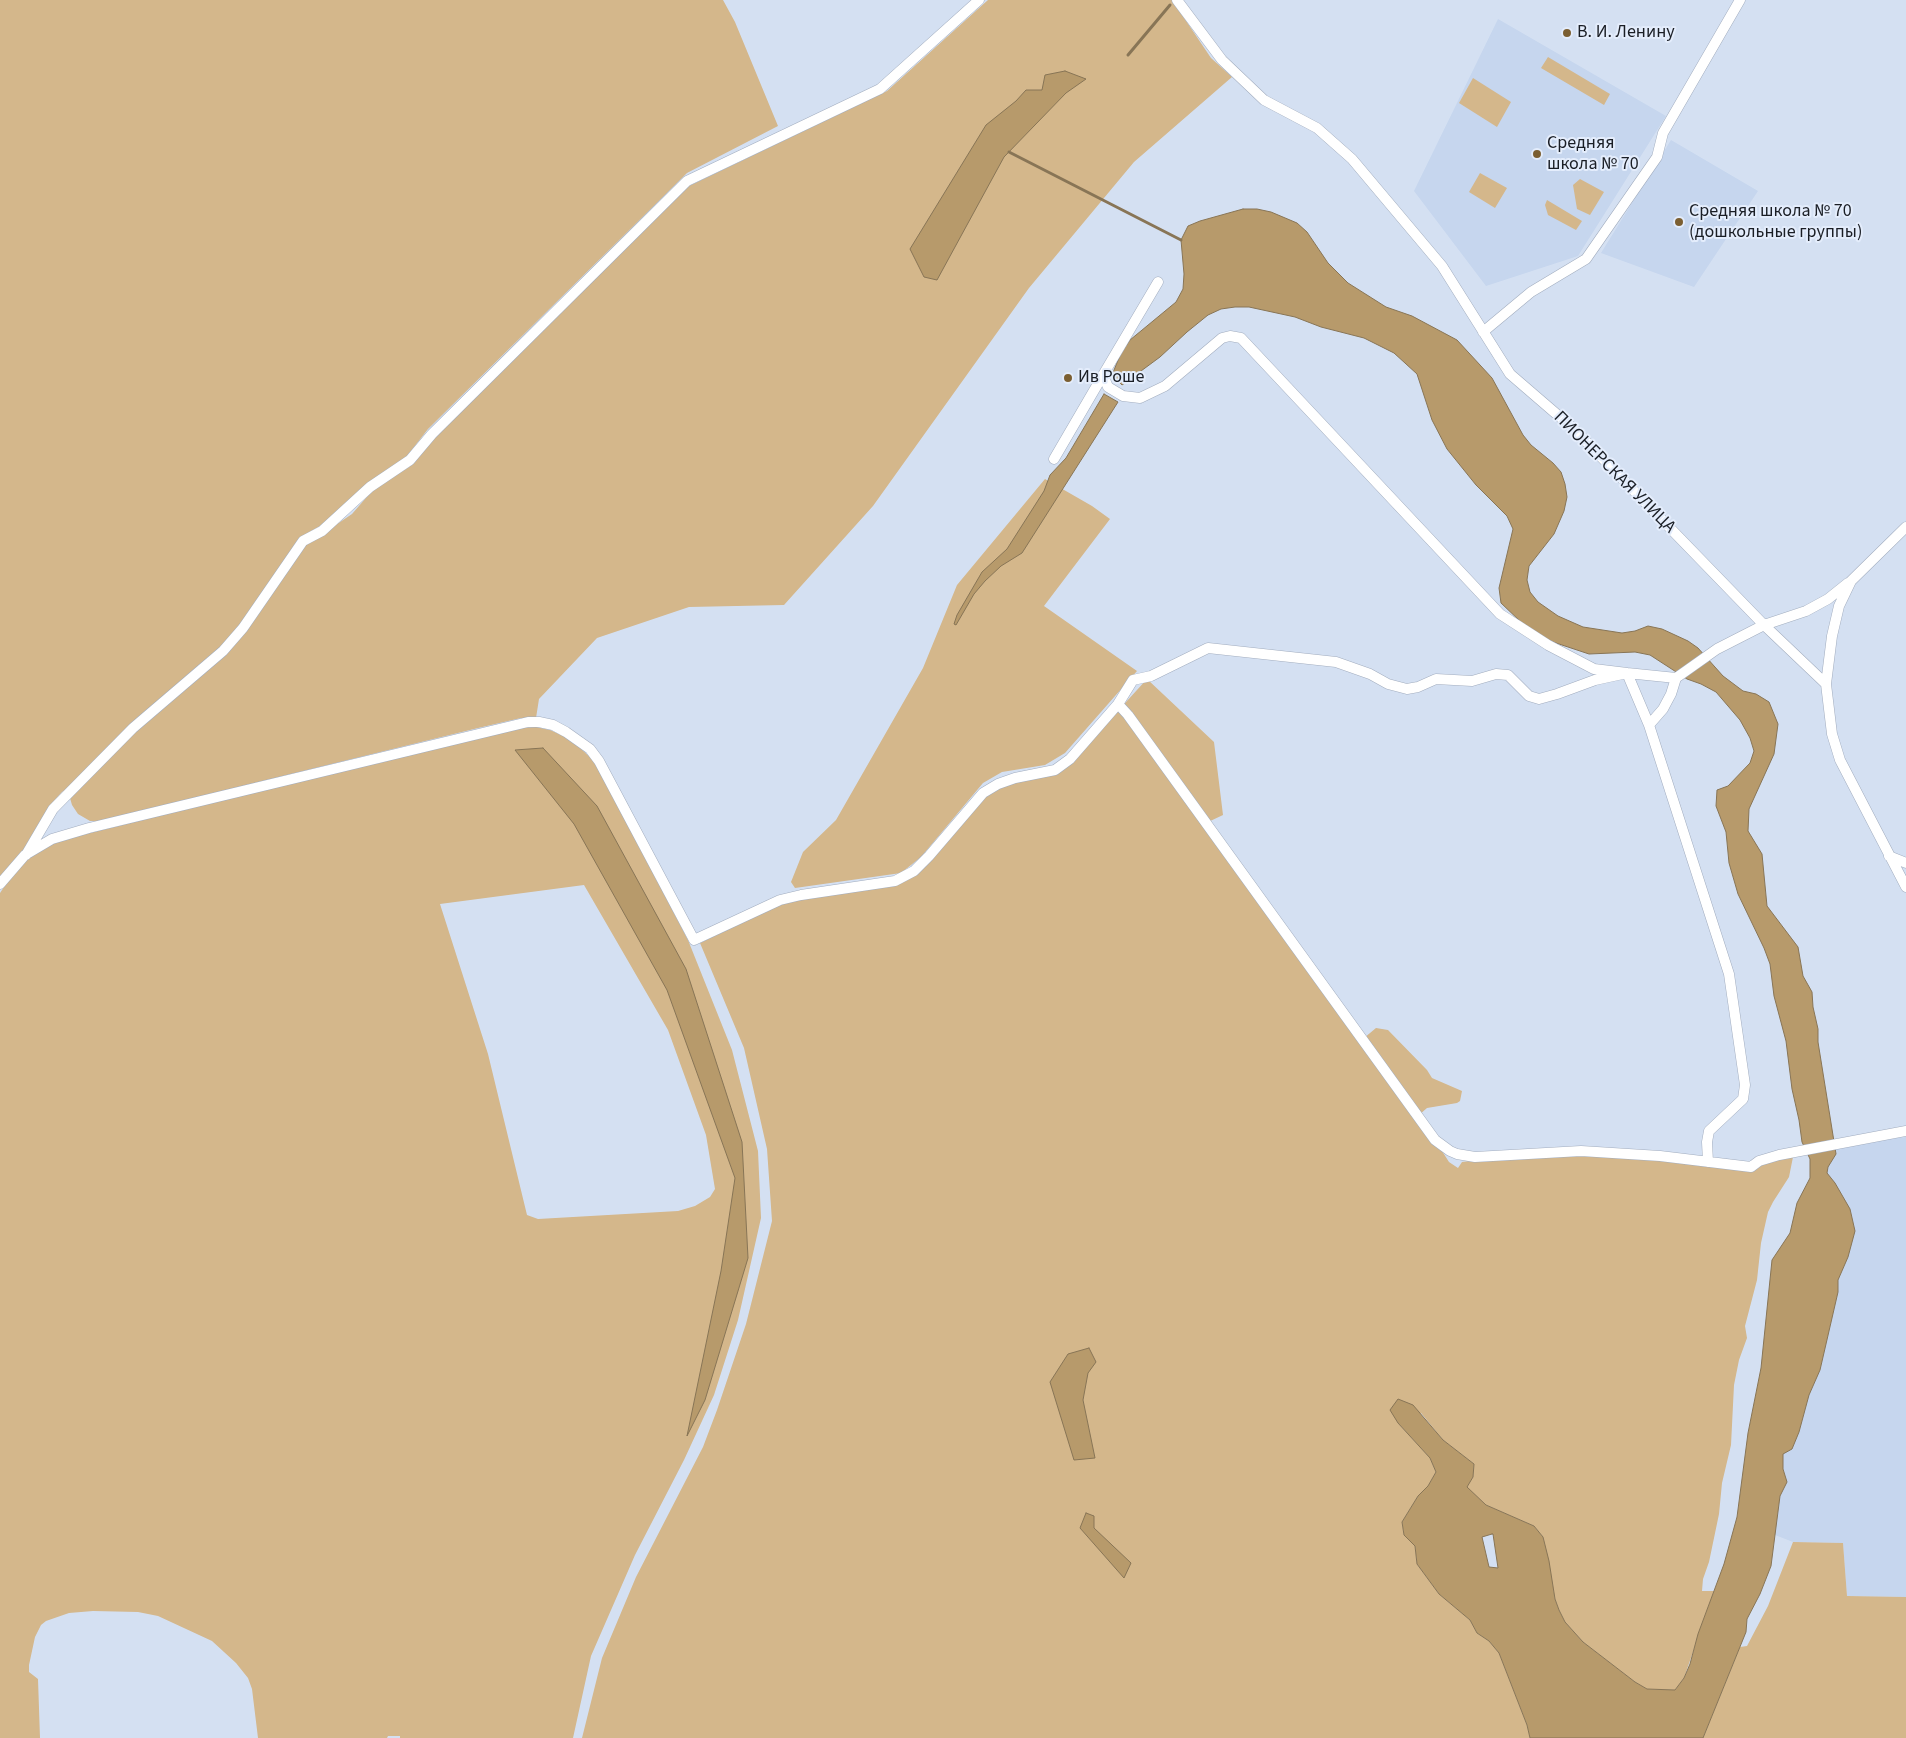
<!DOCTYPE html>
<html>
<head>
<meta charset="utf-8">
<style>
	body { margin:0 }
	canvas { display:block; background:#d4e0f2 }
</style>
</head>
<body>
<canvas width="1906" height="1738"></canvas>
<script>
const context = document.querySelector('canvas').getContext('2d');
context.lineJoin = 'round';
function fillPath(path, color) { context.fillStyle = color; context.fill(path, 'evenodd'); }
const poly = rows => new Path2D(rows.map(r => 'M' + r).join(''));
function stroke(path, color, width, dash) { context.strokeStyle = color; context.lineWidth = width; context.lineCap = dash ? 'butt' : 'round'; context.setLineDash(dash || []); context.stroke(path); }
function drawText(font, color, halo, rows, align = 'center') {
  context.font = font + ' "Source Sans 3",sans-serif'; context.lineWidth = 4; context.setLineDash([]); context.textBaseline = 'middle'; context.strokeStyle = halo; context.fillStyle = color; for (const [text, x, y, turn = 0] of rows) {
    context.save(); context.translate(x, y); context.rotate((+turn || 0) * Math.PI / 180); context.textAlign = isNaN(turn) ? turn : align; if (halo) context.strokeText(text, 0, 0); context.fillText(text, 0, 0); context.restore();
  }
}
fillPath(poly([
	[1498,19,1666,116,1578,256,1486,286,1414,191],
	[1671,140,1758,191,1694,287,1601,253],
	[1906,1137,1906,1597,1847,1596,1843,1543,1793,1542,1775,1535,1775,1523,1780,1496,1787,1482,1783,1469,1783,1454,1792,1448,1799,1432,1809,1395,1820,1370,1838,1292,1838,1280,1848,1257,1844,1199,1827,1173,1828,1167,1836,1154,1835,1149,1862,1142]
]), '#c6d6ee');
fillPath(poly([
	[0,0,723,0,735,22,778,126,687,173,428,429,407,456,320,526,299,538,241,627,220,649,70,787,62,792,51,804,23,854,0,879],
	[988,0,1172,0,1211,58,1232,77,1134,162,1029,288,873,506,784,605,689,607,597,638,539,699,536,718,521,718,478,728,100,821,90,821,78,814,72,805,70,798,134,733,224,655,300,549,352,514,372,491,412,465,438,434,689,186,887,91],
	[1548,57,1610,94,1604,105,1541,68],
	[1473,78,1511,102,1497,127,1459,103],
	[1480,173,1507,188,1495,208,1469,192],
	[1580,179,1604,192,1590,215,1577,209,1573,185],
	[1547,200,1582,221,1576,230,1548,215,1545,205],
	[1045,479,1092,506,1110,519,1044,606,1137,671,1065,753,1045,765,1002,772,983,783,921,857,901,873,795,888,791,882,803,852,836,820,923,668,957,585],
	[1147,679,1214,742,1223,815,1206,823,1364,1038,1376,1028,1388,1030,1427,1070,1432,1078,1462,1091,1460,1101,1457,1103,1427,1108,1419,1115,1449,1162,1458,1168,1462,1162,1470,1161,1572,1153,1752,1168,1766,1159,1793,1157,1789,1177,1773,1202,1768,1212,1761,1243,1757,1280,1745,1326,1747,1338,1739,1360,1734,1385,1731,1445,1722,1483,1719,1514,1709,1562,1703,1579,1702,1591,1714,1591,1684,1678,1675,1690,1647,1689,1635,1682,1583,1642,1565,1622,1559,1610,1555,1599,1543,1537,1534,1526,1486,1505,1466,1487,1473,1477,1474,1464,1443,1440,1421,1413,1398,1423,1430,1458,1436,1472,1428,1486,1418,1496,1402,1522,1404,1535,1415,1546,1417,1564,1439,1594,1470,1620,1477,1633,1489,1641,1499,1653,1527,1725,1530,1738,582,1738,602,1658,636,1577,703,1447,717,1410,746,1324,772,1221,767,1149,744,1048,700,943,780,904,905,881,985,791,1003,783,1058,773,1106,724],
	[536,727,550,730,566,737,576,744,596,763,688,940,732,1050,758,1151,761,1218,738,1320,714,1395,684,1460,635,1555,591,1656,573,1738,400,1738,400,1736,388,1736,387,1738,258,1738,252,1689,248,1678,236,1663,212,1641,158,1616,138,1612,93,1611,69,1613,46,1621,41,1625,35,1637,29,1665,29,1672,38,1679,40,1738,0,1738,0,893,8,881,27,858,53,842,518,728],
	[584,885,668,1030,706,1135,715,1189,710,1197,695,1206,678,1211,538,1219,527,1215,488,1054,440,904],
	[1793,1542,1843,1543,1847,1596,1906,1597,1906,1738,1703,1738,1740,1647,1747,1646,1768,1606]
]), '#d4b78b');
const water = poly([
	[1065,71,1086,79,1066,93,1004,157,937,280,924,277,910,249,986,125,1016,101,1026,90,1042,90,1045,75,1065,71],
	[1243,209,1257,209,1271,212,1297,223,1307,232,1328,263,1348,283,1386,307,1412,316,1457,340,1492,378,1523,435,1531,445,1553,463,1561,472,1565,484,1567,497,1564,511,1554,534,1529,566,1527,580,1530,592,1538,602,1558,616,1583,627,1622,633,1635,631,1648,626,1662,629,1688,641,1698,648,1723,676,1743,691,1756,694,1769,702,1778,724,1774,754,1749,809,1748,831,1762,854,1767,906,1798,947,1803,976,1812,992,1813,1007,1818,1029,1818,1042,1836,1154,1828,1167,1827,1173,1835,1183,1850,1209,1855,1231,1848,1257,1838,1280,1838,1292,1820,1370,1809,1395,1799,1432,1792,1449,1783,1454,1783,1469,1787,1482,1780,1496,1771,1566,1760,1594,1747,1619,1746,1632,1703,1738,1530,1738,1527,1725,1499,1653,1489,1641,1477,1633,1470,1620,1439,1594,1417,1564,1415,1546,1404,1535,1402,1522,1418,1496,1428,1486,1436,1472,1430,1458,1398,1423,1390,1410,1398,1399,1413,1405,1443,1440,1474,1464,1473,1477,1467,1487,1486,1505,1534,1526,1543,1537,1549,1561,1555,1599,1559,1610,1565,1622,1583,1642,1635,1682,1647,1689,1675,1690,1684,1678,1690,1664,1698,1634,1724,1564,1737,1517,1748,1433,1761,1368,1772,1260,1790,1233,1797,1203,1810,1178,1810,1159,1802,1142,1799,1120,1792,1089,1786,1041,1774,996,1770,964,1764,948,1738,894,1729,863,1726,832,1716,806,1717,790,1728,786,1750,763,1754,751,1750,738,1740,720,1716,692,1701,684,1687,679,1650,655,1635,652,1589,654,1547,640,1522,623,1501,603,1499,588,1513,529,1507,516,1476,485,1447,449,1432,420,1417,374,1394,353,1364,338,1321,327,1295,317,1249,307,1235,307,1221,309,1208,315,1187,332,1160,357,1122,385,1112,375,1121,353,1130,340,1176,302,1183,289,1184,274,1181,240,1188,226,1200,221,1243,209],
	[1492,1534,1493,1534,1498,1568,1489,1567,1482,1537,1492,1534],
	[1104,394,1118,402,1022,553,1001,566,985,581,974,594,956,625,954,624,957,615,982,572,1007,549,1044,491,1050,475,1066,458,1104,394],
	[543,748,597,806,686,969,742,1142,748,1258,705,1400,687,1436,721,1271,735,1178,667,990,574,824,515,750,543,748],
	[1089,1348,1096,1362,1088,1373,1083,1400,1095,1458,1074,1460,1050,1382,1068,1354,1089,1348],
	[1086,1513,1094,1516,1094,1528,1131,1563,1124,1578,1080,1528,1086,1513]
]);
fillPath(water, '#b79a6b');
stroke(water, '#887556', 1);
stroke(poly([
	[1128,55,1170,5],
	[1009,152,1181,240]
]), '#887556', 3);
const street = poly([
	[1177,0,1222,60,1264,100,1317,128,1352,159,1442,266,1510,374,1575,430,1764,625,1826,684],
	[1158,282,1103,375,1108,387,1123,396,1140,398,1165,386,1222,338,1230,336,1241,338,1500,614,1548,645,1594,669,1627,673,1649,725,1729,974,1745,1085,1743,1099,1709,1131,1707,1142,1708,1162],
	[1483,332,1531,292,1586,259,1657,157,1663,133,1740,0],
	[1054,459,1103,375],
	[1906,527,1851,581,1839,606,1832,636,1826,684,1832,734,1840,760,1906,887],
	[1118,704,1128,715,1435,1140,1450,1151,1457,1154,1475,1157,1581,1151,1660,1156,1751,1167,1759,1161,1779,1155,1906,1131],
	[1649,725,1663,709,1671,694,1676,678,1717,649,1764,625,1806,611,1828,599,1848,583],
	[26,855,53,809,133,728,223,651,243,628,303,541,322,531,370,487,410,460,432,434,687,181,880,89,979,0],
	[1889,856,1906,863],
	[0,884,25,855,52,839,89,828,528,722,539,722,553,725,566,732,590,749,599,761,694,940,780,900,801,895,895,881,914,871,929,856,983,793,998,784,1015,778,1055,770,1070,759,1118,704,1133,680,1151,676,1208,648,1336,662,1370,674,1388,684,1407,689,1418,687,1436,679,1472,681,1496,674,1508,675,1529,696,1539,699,1557,694,1595,680,1627,673,1676,678]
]);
stroke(street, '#a2adbf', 11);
stroke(street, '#fff', 10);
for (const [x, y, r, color] of [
	[1567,33,5,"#7b5f32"],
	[1537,154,5,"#7b5f32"],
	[1679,222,5,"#7b5f32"],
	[1068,378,5,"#7b5f32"]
]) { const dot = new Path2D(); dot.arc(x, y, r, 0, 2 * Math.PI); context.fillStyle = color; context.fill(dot); stroke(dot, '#e4edfc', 2); }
drawText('18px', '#1a1e25', '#e4edfc', [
	["В. И. Ленину",1577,33],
	["Средняя",1547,144],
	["школа № 70",1547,165],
	["Средняя школа № 70",1689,212],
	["(дошкольные группы)",1689,233],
	["Ив Роше",1078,378]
], 'left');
drawText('18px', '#1a1e25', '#e4edfc', [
	["ПИОНЕРСКАЯ УЛИЦА",1614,473,45]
]);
</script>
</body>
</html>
